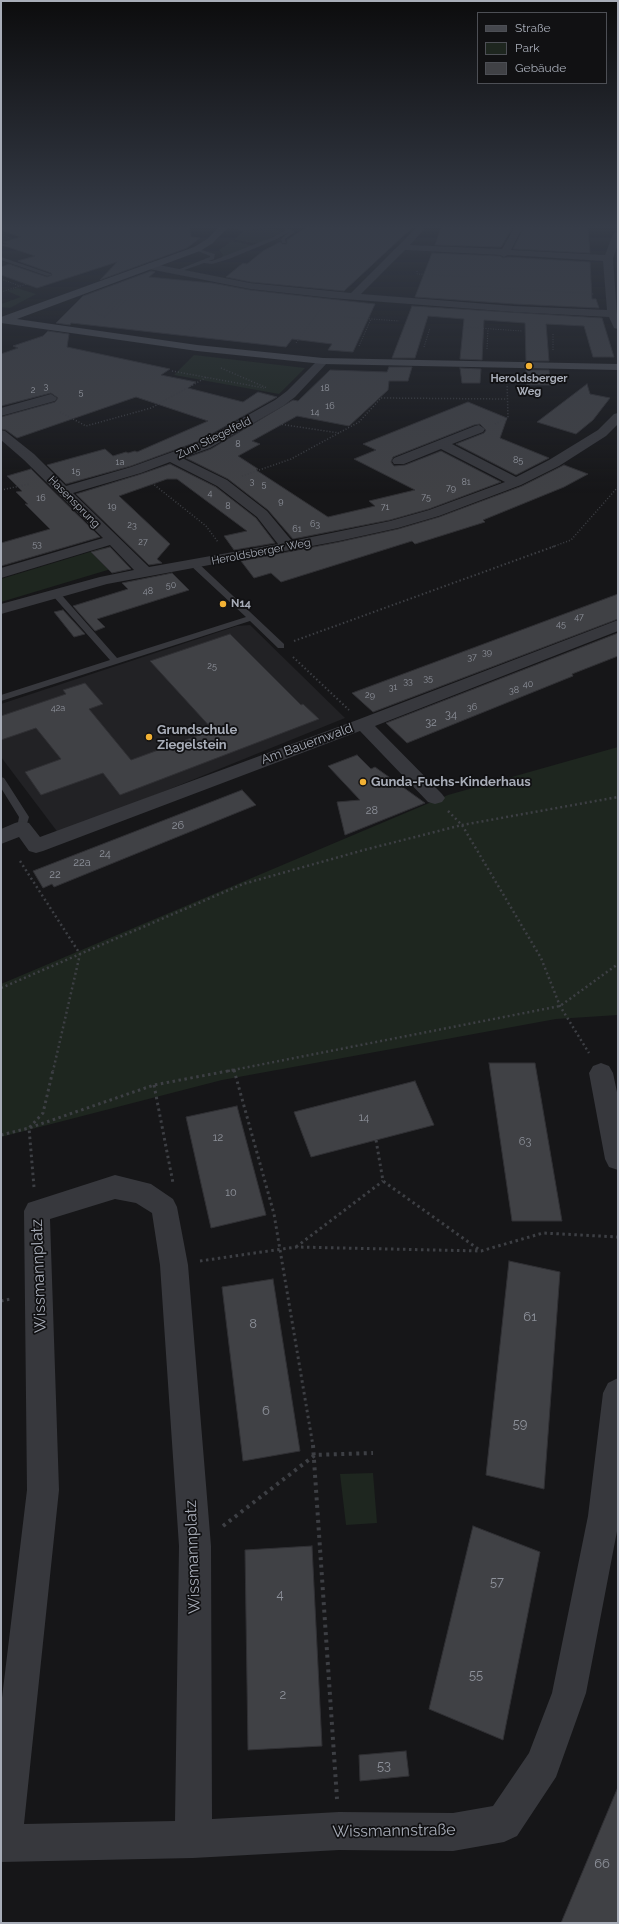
<!DOCTYPE html>
<html>
<head>
<meta charset="utf-8">
<style>
	body { margin:0 }
	#map { position:relative; width:619px; height:1924px; overflow:hidden; background:#161618; font-family:Raleway,sans-serif }
	canvas { display:block }
	.frame { position:absolute; inset:0; border:2px solid #a8adb8; pointer-events:none }
	.legend { position:absolute; left:477px; top:12px; width:130px; height:72px; box-sizing:border-box; background:#111113; border:1px solid #4d4f55; margin:0; padding:5px 7px; list-style:none; font-size:12px; color:#a8adb8 }
	.legend li { display:flex; align-items:center; gap:8px; height:20px }
	.legend b { width:20px; border:1px solid #4d4f55 }
</style>
</head>
<body>
<div id="map">
<canvas width="619" height="1924"></canvas>
<div class="frame"></div>
<ul class="legend">
<li><b style="height:5px;background:#45474d"></b>Straße</li>
<li><b style="height:11px;background:#1e261f"></b>Park</li>
<li><b style="height:11px;background:#404145"></b>Gebäude</li>
</ul>
</div>
<script>
const context = document.querySelector('canvas').getContext('2d');
context.lineJoin = 'round';
function fillPath(path, color) { context.fillStyle = color; context.fill(path, 'evenodd'); }
const poly = rows => new Path2D(rows.map(r => 'M' + r).join(''));
function stroke(path, color, width, dash) { context.strokeStyle = color; context.lineWidth = width; context.lineCap = dash ? 'butt' : 'round'; context.setLineDash(dash || []); context.stroke(path); }
function drawText(font, color, halo, rows, align = 'center') {
  context.font = font + ' Raleway,sans-serif'; context.lineWidth = 3.5; context.setLineDash([]); context.textBaseline = 'middle'; context.strokeStyle = halo; context.fillStyle = color; for (const [text, x, y, turn = 0] of rows) {
    context.save(); context.translate(x, y); context.rotate((+turn || 0) * Math.PI / 180); context.textAlign = isNaN(turn) ? turn : align; if (halo) context.strokeText(text, 0, 0); context.fillText(text, 0, 0); context.restore();
  }
}
fillPath(poly([
	[250,625,345,718,59,834,1,757,1,704,237,626]
]), '#222225');
fillPath(poly([
	[273,229,282,232,258,244,234,240,244,230],
	[232,241,251,245,252,246,222,258,223,255,219,250],
	[17,288,36,294,10,308,1,307,1,304,21,297,7,291],
	[194,355,305,368,279,394,174,375],
	[103,548,106,551,111,569,1,602,1,579],
	[618,747,618,1015,556,1019,222,1080,1,1137,1,984,448,795],
	[373,1473,377,1523,346,1525,340,1474]
]), '#1e261f');
const building = poly([
	[1,225,189,225,191,237,200,238,187,248,100,280,117,262,37,288,1,275,1,267,9,264,47,277,52,275,51,273,18,261,35,256,2,245,8,244,3,242,21,237,1,230,1,225],
	[310,225,415,225,344,291,250,282,226,277,243,263,247,264,263,251,280,242,282,244,287,244,287,240,310,225],
	[442,225,514,225,501,247,435,245,442,225],
	[525,225,564,225,588,228,590,253,513,249,525,225],
	[432,253,500,256,503,258,508,257,590,262,592,299,596,299,599,308,514,304,415,297,432,253],
	[151,271,155,272,149,277,212,283,250,290,375,304,353,352,328,350,332,344,292,339,286,347,71,323,70,325,56,323,83,296,151,271],
	[412,306,602,318,614,357,593,357,584,326,546,324,549,361,526,361,525,323,484,320,482,360,460,359,464,319,428,316,415,358,392,358,412,306],
	[48,331,69,334,67,347,170,369,161,375,196,382,188,388,243,402,258,392,277,397,199,441,131,466,66,484,47,465,105,449,113,456,126,452,128,453,135,451,137,452,208,421,136,397,17,438,6,430,1,429,1,417,55,402,58,398,51,393,1,406,1,354,18,348,13,346,43,336,48,331],
	[389,367,412,367,408,381,389,381,388,390,349,426,297,416,252,441,260,444,238,456,258,469,256,470,328,517,375,506,369,501,415,490,354,459,376,450,363,444,468,402,507,418,500,438,549,458,516,475,456,444,484,433,486,430,480,424,474,425,393,457,391,462,394,466,405,465,441,451,501,482,429,509,390,520,293,539,268,510,228,479,186,458,211,449,293,400,298,401,330,370,387,372,389,367],
	[460,368,481,369,480,383,462,383,460,368],
	[526,370,549,370,551,385,527,385,526,370],
	[587,384,590,394,610,398,593,420,576,434,537,422,587,384],
	[170,464,216,487,256,518,275,543,234,550,224,536,247,531,177,479,167,479,119,496,170,544,157,559,162,563,149,565,76,494,141,474,170,464],
	[564,465,588,474,564,487,483,520,485,522,415,544,412,541,281,582,271,573,254,578,241,561,339,542,398,529,439,517,522,486,564,465],
	[31,469,100,537,1,566,1,543,50,529,25,504,28,504,16,492,22,491,7,476,31,469],
	[110,547,131,569,112,573,91,552,110,547],
	[172,573,189,590,97,619,105,627,95,631,73,606,128,589,122,583,172,573],
	[618,594,618,619,373,712,352,693,618,594],
	[63,610,85,634,74,637,54,612,63,610],
	[618,633,618,656,572,674,573,676,407,743,386,723,618,633],
	[230,634,301,705,303,704,319,719,120,795,103,773,41,795,25,772,61,759,36,728,1,740,1,716,66,694,63,690,85,683,103,704,89,709,131,760,213,730,150,661,230,634],
	[357,755,371,769,375,767,425,803,345,835,337,802,360,800,328,766,357,755],
	[242,790,256,805,54,887,52,884,43,888,33,871,242,790],
	[489,1063,535,1063,562,1221,512,1221,489,1063],
	[415,1081,434,1125,311,1157,294,1112,415,1081],
	[237,1106,266,1215,211,1228,186,1117,237,1106],
	[509,1261,560,1272,544,1489,486,1475,509,1261],
	[273,1279,300,1451,243,1461,222,1287,273,1279],
	[473,1526,540,1552,503,1740,429,1709,473,1526],
	[312,1546,322,1746,248,1750,245,1550,312,1546],
	[406,1751,409,1776,360,1781,359,1755,406,1751],
	[618,1788,618,1923,561,1923,618,1787,618,1788]
]);
fillPath(building, '#404145');
stroke(building, '#303034', 1);
stroke(poly([
	[17,225,101,252],
	[62,225,143,251],
	[121,225,136,230],
	[1,231,19,226],
	[1,235,97,267],
	[108,239,151,225],
	[77,259,124,245],
	[260,271,283,256],
	[417,271,417,274,468,277],
	[313,276,326,264],
	[1,279,20,286],
	[470,286,594,294],
	[1,292,27,284],
	[90,306,98,315,105,316],
	[107,309,117,299],
	[116,310,126,300],
	[344,317,399,321],
	[104,318,121,299],
	[244,321,251,321],
	[463,327,522,331],
	[189,330,199,320],
	[553,334,553,350],
	[237,336,251,321],
	[296,343,320,310],
	[359,346,371,319],
	[424,347,430,328],
	[487,349,488,329]
]), '#3d3f44', 1, [1, 1.5]);
stroke(poly([
	[221,368,267,388],
	[172,371,264,388],
	[60,412,86,426,151,408,207,377],
	[279,424,339,433],
	[495,424,508,418,507,380],
	[242,476,291,459,359,422,381,398,507,399],
	[152,483,206,526,218,542],
	[1,490,30,484],
	[552,547,571,540,618,487]
]), '#3d3f44', 1.5, [1, 2]);
stroke(poly([
	[294,641,555,546],
	[293,657,349,710]
]), '#3d3f44', 2, [1.5, 2.5]);
stroke(poly([
	[448,811,462,825,541,958,560,1006,589,1053],
	[20,861,80,954,53,1071],
	[1,988,243,884,364,850,462,825,618,797],
	[234,1069,234,1071],
	[228,1071,560,1006,618,964]
]), '#3d3f44', 2.5, [2, 3]);
stroke(poly([
	[234,1070,274,1214,313,1446],
	[154,1085,173,1183],
	[1,1135,29,1128,154,1085,233,1070],
	[376,1140,383,1181,481,1251],
	[34,1187,29,1128,43,1113,53,1070],
	[296,1247,383,1181],
	[200,1261,296,1247,481,1251,543,1233,618,1237],
	[1,1301,11,1299]
]), '#3d3f44', 3, [2.5, 3.5]);
stroke(poly([
	[313,1445,337,1799],
	[223,1526,315,1455,373,1453]
]), '#3d3f44', 4, [3, 4.5]);
fillPath(poly([
	[277,225,283,225,295,232,285,239,286,243,282,243,281,239,289,232,277,239,229,259,212,264,204,263,176,273,172,272,210,257,210,256,195,250,195,248,215,254,214,259,209,261,212,261,273,237,286,230,277,225],
	[1,257,51,274,51,275,47,276,1,260,1,257],
	[191,562,197,562,284,644,284,648,278,648,250,621,1,701,1,695,110,660,53,596,53,592,59,592,117,658,246,617,191,566,191,562],
	[1,777,4,778,29,817,25,830,22,831,17,828,19,817,1,788,1,777]
]), '#37383d');
fillPath(poly([
	[224,225,275,225,271,228,243,230,228,228,224,225],
	[419,225,428,225,410,245,502,249,516,225,524,225,511,250,605,255,613,234,618,231,618,245,613,258,618,329,614,328,609,317,514,312,331,298,250,289,149,269,144,266,149,263,250,283,351,293,419,225],
	[405,250,500,255,504,257,508,255,603,261,607,310,514,306,361,294,405,250],
	[323,358,327,359,329,361,327,363,295,397,283,406,210,448,182,458,227,480,267,511,292,541,390,521,429,510,505,482,441,449,404,464,394,464,392,461,394,458,475,426,479,425,485,429,483,432,452,444,516,477,549,460,598,430,614,414,618,413,618,424,606,436,559,466,521,485,439,516,398,528,339,541,107,584,1,614,1,604,100,577,134,570,110,545,1,578,1,568,103,538,24,460,1,440,1,430,5,431,34,454,66,486,131,467,200,442,275,400,287,391,319,359,323,358],
	[170,462,217,486,257,517,278,544,149,567,73,493,141,473,170,462],
	[51,394,57,398,55,401,1,416,1,408,51,394],
	[618,620,618,631,375,726,442,794,445,798,442,802,435,804,428,802,360,731,43,851,36,853,29,851,19,837,1,844,1,829,15,823,22,821,29,823,40,837,357,720,618,620],
	[601,1063,609,1066,613,1073,618,1097,618,1170,609,1167,605,1159,589,1073,593,1066,601,1063],
	[115,1175,151,1184,173,1199,177,1207,188,1265,211,1546,212,1819,339,1812,453,1813,493,1806,529,1753,552,1693,588,1516,603,1393,608,1383,618,1378,618,1526,586,1693,556,1777,517,1836,504,1842,453,1851,339,1850,193,1858,1,1862,1,1706,27,1490,24,1211,28,1203,115,1175],
	[115,1199,136,1203,152,1213,160,1265,179,1546,175,1821,24,1824,59,1490,50,1219,115,1199]
]), '#37383d');
fillPath(poly([
	[221,225,230,225,213,243,200,251,17,319,197,345,323,358,618,364,618,370,323,364,197,351,1,323,1,317,194,247,207,239,221,225]
]), '#45474d');
const sky = context.createLinearGradient(0, 0, 0, 494);
sky.addColorStop(0, '#0c0c0d');
sky.addColorStop(0.46, '#363c48');
sky.addColorStop(1, '#363c4800');
context.fillStyle = sky;
context.fillRect(0, 0, 619, 494);
for (const [x, y, r, color] of [
	[529,366,4,"#f2b134"],
	[223,604,4,"#f2b134"],
	[149,737,4,"#f2b134"],
	[363,782,4,"#f2b134"]
]) { const dot = new Path2D(); dot.arc(x, y, r, 0, 2 * Math.PI); context.fillStyle = color; context.fill(dot); stroke(dot, '#111113', 1.5); }
drawText('9px', '#8e929b', null, [
	["3",46,386],
	["18",325,388],
	["2",33,390],
	["5",81,392],
	["16",330,406],
	["14",315,412],
	["8",238,444],
	["85",518,460],
	["1a",120,462],
	["15",76,471],
	["3",252,481],
	["81",466,482],
	["5",264,484],
	["79",451,488],
	["4",210,493],
	["75",426,497],
	["16",41,498],
	["9",281,501],
	["19",112,506],
	["8",228,506],
	["71",385,507],
	["63",315,524],
	["23",132,525],
	["61",297,529],
	["27",143,542],
	["53",37,544],
	["50",171,585],
	["48",148,591],
	["47",579,617],
	["45",561,624],
	["39",487,652],
	["37",472,657],
	["25",212,666],
	["35",428,678],
	["33",408,681],
	["40",528,684],
	["31",393,687],
	["38",514,690],
	["29",370,695],
	["36",472,707],
	["42a",58,708]
]);
drawText('bold 11px', '#a8adb8', '#111113', [
	["Heroldsberger",529,379],
	["Weg",529,392],
	["N14",231,604,"left"]
]);
drawText('11px', '#a8adb8', '#111113', [
	["Zum Stiegelfeld",214,438,-26],
	["Hasensprung",74,502,45],
	["Heroldsberger Weg",261,552,-11]
]);
drawText('11px', '#8e929b', null, [
	["34",451,715],
	["32",431,723],
	["28",372,811],
	["26",178,826],
	["24",105,854],
	["22a",82,863],
	["22",55,875],
	["14",364,1118],
	["12",218,1138],
	["63",525,1142],
	["10",231,1193]
]);
drawText('bold 13px', '#a8adb8', '#111113', [
	["Grundschule",157,730],
	["Ziegelstein",157,745],
	["Gunda-Fuchs-Kinderhaus",371,782]
], 'left');
drawText('13px', '#a8adb8', '#111113', [
	["Am Bauernwald",307,744,-20]
]);
drawText('13px', '#8e929b', null, [
	["61",530,1317],
	["8",253,1324],
	["6",266,1411],
	["59",520,1424],
	["57",497,1582],
	["4",280,1595],
	["55",476,1675],
	["2",283,1695],
	["53",384,1766],
	["66",602,1864]
]);
drawText('16px', '#a8adb8', '#111113', [
	["Wissmannplatz",39,1276,-92],
	["Wissmannplatz",193,1557,-92],
	["Wissmannstraße",394,1831,-1]
]);
</script>
</body>
</html>
